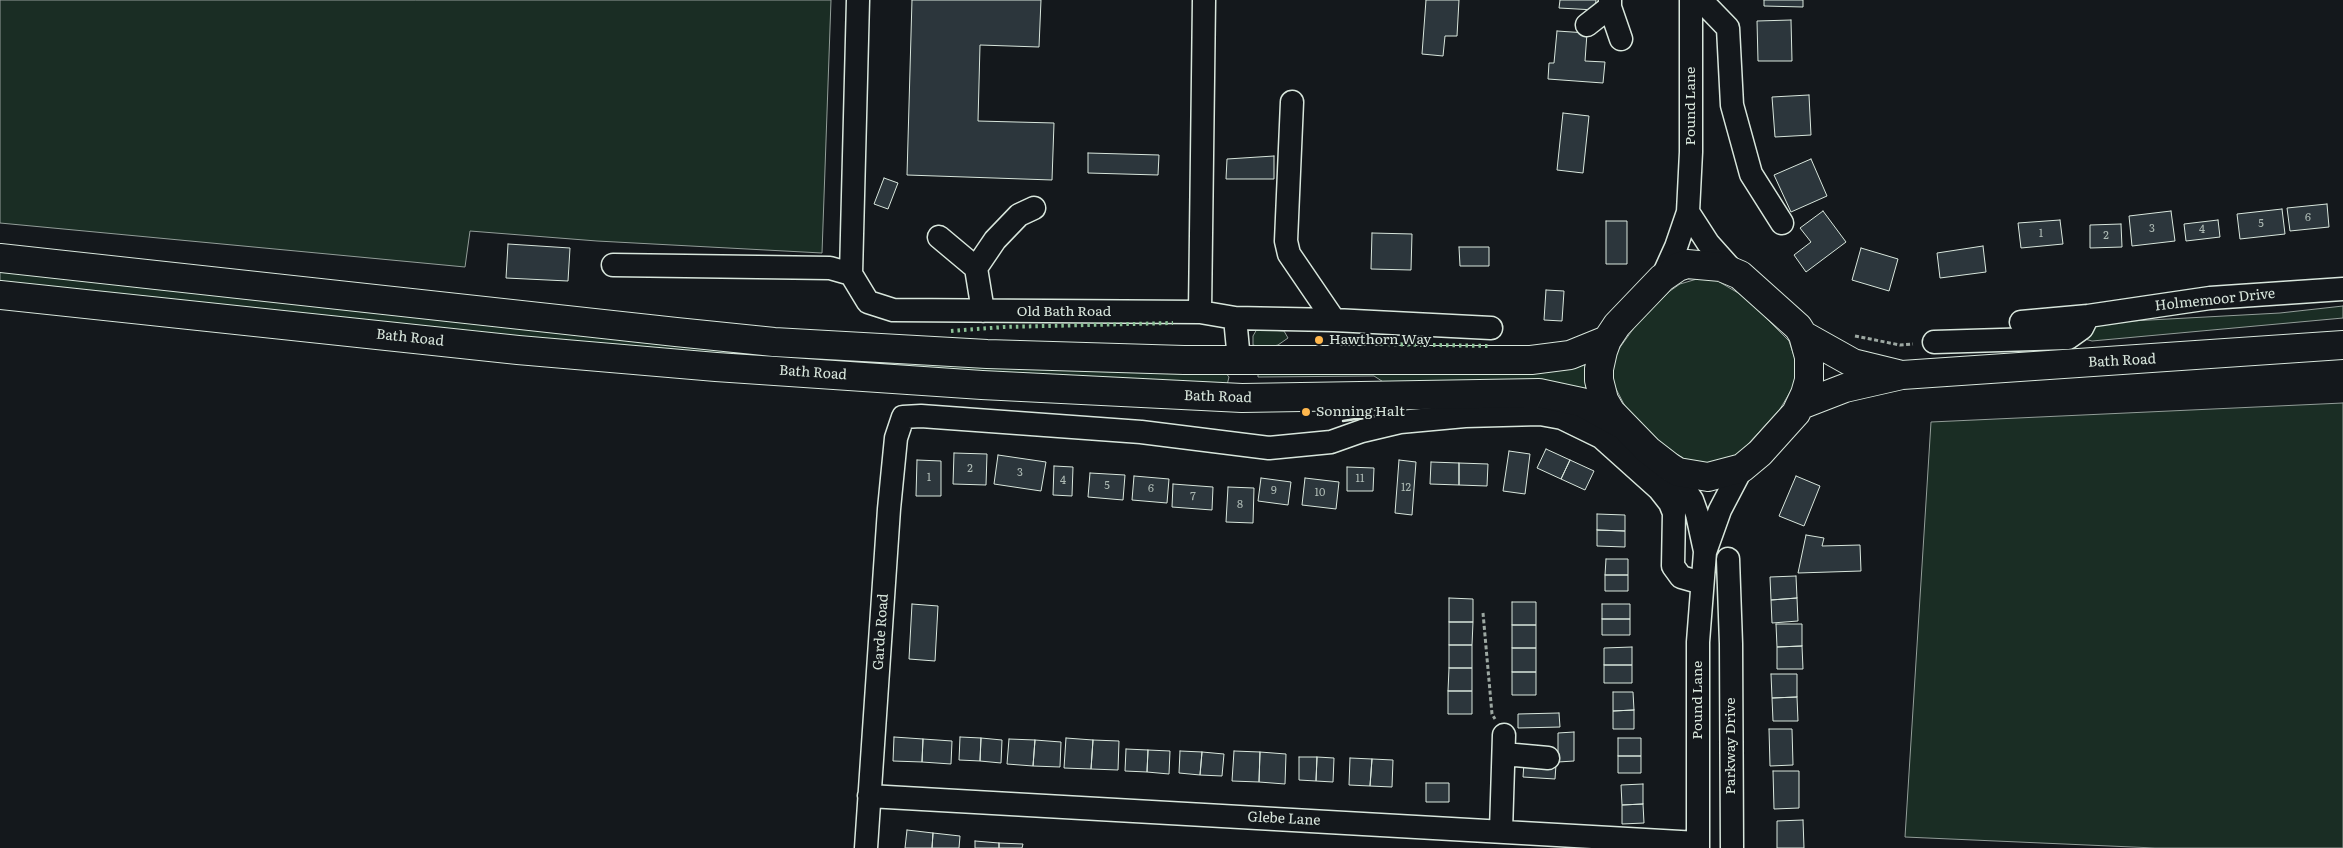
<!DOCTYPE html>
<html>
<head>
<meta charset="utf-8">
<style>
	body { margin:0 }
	canvas { display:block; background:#14181c }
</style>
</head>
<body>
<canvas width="2343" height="848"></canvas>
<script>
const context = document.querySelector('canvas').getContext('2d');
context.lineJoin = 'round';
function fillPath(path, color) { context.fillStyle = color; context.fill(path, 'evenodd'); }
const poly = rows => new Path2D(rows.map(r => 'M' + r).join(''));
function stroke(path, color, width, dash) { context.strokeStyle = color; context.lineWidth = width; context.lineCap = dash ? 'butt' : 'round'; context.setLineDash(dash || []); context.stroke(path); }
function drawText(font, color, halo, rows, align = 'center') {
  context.font = font + ' Literata,serif'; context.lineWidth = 4; context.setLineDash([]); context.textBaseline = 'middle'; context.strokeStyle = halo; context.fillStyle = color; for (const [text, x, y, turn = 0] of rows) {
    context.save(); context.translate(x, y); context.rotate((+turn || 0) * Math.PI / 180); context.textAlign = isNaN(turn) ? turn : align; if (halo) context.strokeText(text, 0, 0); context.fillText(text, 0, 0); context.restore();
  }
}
const green = poly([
	[0,0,831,0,822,253,597,241,470,231,465,267,0,223,0,0],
	[0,269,1225,372,1229,377,1227,385,944,372,659,350,0,285,0,269],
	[1697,279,1716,280,1745,297,1789,341,1797,365,1795,384,1780,409,1739,454,1713,465,1686,460,1665,447,1627,410,1614,385,1612,375,1616,353,1636,325,1670,291,1680,284,1697,279],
	[2343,306,2343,318,2092,341,2038,326,2280,313,2343,306],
	[1257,329,1284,331,1288,338,1278,345,1265,348,1253,345,1253,336,1257,329],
	[1586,363,1585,378,1588,390,1388,385,1374,376,1258,377,1258,372,1586,363],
	[2343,403,2343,848,2155,848,1905,837,1931,422,2343,403]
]);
fillPath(green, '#1a2d24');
stroke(green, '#939e99', 1);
const building = poly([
	[912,0,1041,0,1039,47,980,45,978,121,1054,123,1052,180,907,175,912,0],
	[1426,0,1459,0,1457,36,1445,36,1443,56,1422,54,1426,0],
	[1560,0,1596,0,1595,10,1559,8,1560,0],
	[1764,0,1803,0,1803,7,1764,6,1764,0],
	[1791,20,1792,61,1758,61,1757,21,1791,20],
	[1557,31,1587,33,1585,61,1605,62,1603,83,1548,79,1549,63,1554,63,1557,31],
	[1809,95,1811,135,1775,137,1772,97,1809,95],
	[1563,113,1589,116,1583,173,1557,170,1563,113],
	[1088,153,1159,155,1158,175,1088,173,1088,153],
	[1274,156,1274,179,1226,179,1227,159,1274,156],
	[1811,159,1827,196,1791,212,1774,175,1811,159],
	[884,178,898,183,888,209,874,204,884,178],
	[2327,204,2329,227,2290,231,2287,208,2327,204],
	[2282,209,2285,234,2240,239,2237,214,2282,209],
	[1823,211,1846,242,1806,272,1794,255,1811,242,1800,228,1823,211],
	[2171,211,2175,241,2132,246,2129,216,2171,211],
	[2060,220,2063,244,2021,248,2018,223,2060,220],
	[2218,220,2220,237,2186,241,2184,224,2218,220],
	[1606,221,1627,221,1627,264,1606,264,1606,221],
	[2121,224,2122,247,2090,248,2090,225,2121,224],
	[1372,233,1412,234,1411,270,1371,269,1372,233],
	[508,244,570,248,568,281,506,278,508,244],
	[1983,246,1986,272,1940,278,1937,253,1983,246],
	[1459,247,1489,247,1489,266,1460,266,1459,247],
	[1861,248,1898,259,1889,291,1852,280,1861,248],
	[1546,290,1564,291,1562,321,1544,320,1546,290],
	[1546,449,1570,460,1561,479,1537,468,1546,449],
	[1509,451,1530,454,1525,494,1503,491,1509,451],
	[954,453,987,454,986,485,953,484,954,453],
	[998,455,1046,462,1041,491,994,484,998,455],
	[917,460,941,461,941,496,916,496,917,460],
	[1399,460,1416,462,1412,515,1395,513,1399,460],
	[1570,460,1594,471,1585,490,1561,479,1570,460],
	[1431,462,1459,463,1459,485,1430,484,1431,462],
	[1459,463,1488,464,1487,486,1459,485,1459,463],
	[1054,466,1073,467,1072,496,1053,495,1054,466],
	[1347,467,1374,468,1373,491,1347,491,1347,467],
	[1090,473,1125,475,1123,500,1088,497,1090,473],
	[1134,476,1169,479,1167,503,1132,500,1134,476],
	[1796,476,1820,486,1804,526,1779,516,1796,476],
	[1261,478,1291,482,1288,505,1258,501,1261,478],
	[1305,478,1339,482,1336,509,1302,505,1305,478],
	[1173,484,1213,487,1212,510,1172,507,1173,484],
	[1228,487,1254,488,1253,523,1226,522,1228,487],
	[1597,514,1625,515,1625,531,1597,530,1597,514],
	[1597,530,1625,531,1625,547,1597,546,1597,530],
	[1806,535,1824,538,1822,546,1860,545,1861,571,1798,573,1806,535],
	[1606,559,1628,559,1628,575,1605,575,1606,559],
	[1605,575,1628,575,1628,591,1605,591,1605,575],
	[1796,576,1797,598,1771,600,1770,577,1796,576],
	[1449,598,1473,599,1473,622,1449,622,1449,598],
	[1797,598,1798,621,1772,623,1771,600,1797,598],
	[1512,602,1536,602,1536,625,1512,625,1512,602],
	[912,604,938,606,935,661,909,659,912,604],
	[1602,604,1630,604,1630,619,1602,619,1602,604],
	[1602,619,1630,619,1630,635,1602,635,1602,619],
	[1449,622,1473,622,1472,645,1449,645,1449,622],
	[1776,624,1802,624,1802,646,1777,647,1776,624],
	[1512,625,1536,625,1536,648,1512,648,1512,625],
	[1449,645,1472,645,1472,668,1449,668,1449,645],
	[1802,646,1803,669,1777,669,1777,647,1802,646],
	[1632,647,1632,665,1604,665,1604,648,1632,647],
	[1512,648,1536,648,1536,672,1512,672,1512,648],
	[1604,665,1632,665,1632,683,1604,683,1604,665],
	[1449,668,1472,668,1472,691,1448,691,1449,668],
	[1512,672,1536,672,1536,695,1512,695,1512,672],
	[1771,674,1797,674,1797,697,1772,698,1771,674],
	[1448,691,1472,691,1472,714,1448,714,1448,691],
	[1613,692,1633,692,1634,710,1613,711,1613,692],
	[1797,697,1798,721,1773,721,1772,698,1797,697],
	[1634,710,1634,729,1613,729,1613,711,1634,710],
	[1559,713,1560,727,1518,728,1518,714,1559,713],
	[1769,729,1792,729,1793,765,1770,766,1769,729],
	[1574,732,1574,761,1558,762,1558,733,1574,732],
	[894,737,923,739,922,762,893,761,894,737],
	[960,737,981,738,980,761,959,760,960,737],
	[981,738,1002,740,1001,763,980,761,981,738],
	[1066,738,1093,740,1091,769,1064,768,1066,738],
	[1618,738,1641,738,1641,756,1618,756,1618,738],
	[923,739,952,741,951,764,922,762,923,739],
	[1009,739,1035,740,1033,766,1007,764,1009,739],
	[1035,740,1061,742,1060,767,1033,766,1035,740],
	[1093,740,1119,741,1118,770,1091,769,1093,740],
	[1126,749,1148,750,1147,772,1125,771,1126,749],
	[1148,750,1170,751,1169,774,1147,772,1148,750],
	[1180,751,1202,752,1200,775,1179,773,1180,751],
	[1234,751,1260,752,1259,782,1232,781,1234,751],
	[1202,752,1224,754,1222,776,1200,775,1202,752],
	[1260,752,1286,754,1285,784,1259,782,1260,752],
	[1618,756,1641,756,1641,773,1618,773,1618,756],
	[1299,757,1317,757,1316,781,1299,780,1299,757],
	[1317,757,1334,758,1333,782,1316,781,1317,757],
	[1350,758,1372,759,1370,786,1349,785,1350,758],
	[1372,759,1393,760,1392,787,1370,786,1372,759],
	[1524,763,1556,765,1555,779,1523,777,1524,763],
	[1773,771,1799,771,1799,808,1774,809,1773,771],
	[1426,783,1449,783,1449,802,1426,802,1426,783],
	[1643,784,1643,804,1622,805,1621,785,1643,784],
	[1643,804,1644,823,1622,824,1622,805,1643,804],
	[1803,820,1804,848,1777,848,1777,821,1803,820],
	[907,830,933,833,932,848,905,848,907,830],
	[933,833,960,836,959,848,932,848,933,833],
	[975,841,999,843,999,848,975,848,975,841],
	[999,843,1023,844,1022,848,999,848,999,843]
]);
fillPath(building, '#2c363c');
stroke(building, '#d8e6dc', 1);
const minor = poly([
	[858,0,851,274,868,302,893,310,1200,312,1235,318,1334,320,1491,328],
	[1610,0,1610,7,1621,39],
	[1701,0,1728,28,1732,105,1751,174,1782,223],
	[1587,25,1610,7],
	[1292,102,1286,241,1289,254,1334,320],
	[1688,212,1708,243,1733,271],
	[939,237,976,268,983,311],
	[613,265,830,268,851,274],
	[976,268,995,240,1019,215,1034,208],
	[1662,278,1676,247,1688,212,1691,152,1691,0],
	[1200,312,1204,0],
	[1235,318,1239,360],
	[2021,322,2088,316,2210,298,2343,289],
	[1934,342,2068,338,2082,328,2088,316],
	[1670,467,1692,500,1697,514,1705,551],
	[1728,559,1731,644,1732,848],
	[1504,754,1548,758],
	[869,796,1698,843],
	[1501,831,1504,735],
	[866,848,889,509,896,438,903,417,921,416,1141,432,1269,448,1331,442,1362,431,1400,422,1465,416,1540,414,1562,418,1601,437,1659,489,1670,503,1674,513,1673,566,1681,577,1702,583],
	[1698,848,1698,642,1705,552,1720,510,1742,468]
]);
const major = poly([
	[0,258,676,332,774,342,987,354,1184,360,1531,360,1570,355,1607,340],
	[1687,264,1721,267,1740,275,1798,327,1803,335,1809,357,1809,380,1805,394,1796,413,1760,453,1742,468,1708,477,1678,472,1670,467,1648,450,1611,412,1604,400,1599,380,1599,369,1603,351,1607,340,1617,325,1662,278,1678,267,1687,264],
	[0,295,518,350,716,367,982,385,1242,398,1539,393,1581,402,1623,425],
	[1803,335,1853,363,1898,374],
	[1801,405,1845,388,1902,375,2343,345]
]);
stroke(minor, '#d8e6dc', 25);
stroke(major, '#d8e6dc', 30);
stroke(poly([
	[1855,336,1900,345,1913,344],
	[1483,613,1492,714,1495,719]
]), '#9da8a2', 3, [4, 2.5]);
stroke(minor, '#14181c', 22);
stroke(major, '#14181c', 28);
stroke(poly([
	[951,331,1004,327,1173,323],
	[1381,344,1489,346]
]), '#8ac095', 4, [2.5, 4]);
stroke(poly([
	[1343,421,1400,412]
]), '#d8e6dc', 2.5);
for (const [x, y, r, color] of [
	[1319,340,5,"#ffb74d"],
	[1306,412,5,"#ffb74d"]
]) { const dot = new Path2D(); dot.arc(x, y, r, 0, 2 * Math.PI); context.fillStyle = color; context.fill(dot); stroke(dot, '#14181c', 2); }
drawText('11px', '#adbab4', null, [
	["6",2308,218],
	["5",2261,224],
	["3",2152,229],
	["4",2202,230],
	["1",2041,234],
	["2",2106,236],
	["2",970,469],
	["3",1020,473],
	["1",929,478],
	["11",1360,479],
	["4",1063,481],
	["5",1107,486],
	["12",1406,488],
	["6",1151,489],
	["9",1274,491],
	["10",1320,493],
	["7",1193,497],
	["8",1240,505]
]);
drawText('14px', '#d8e6dc', '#14181c', [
	["Pound Lane",1691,106,-90],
	["Holmemoor Drive",2215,300,-6],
	["Old Bath Road",1064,312],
	["Bath Road",410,338,6],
	["Bath Road",2122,361,-3],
	["Bath Road",813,373,4],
	["Bath Road",1218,397,2],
	["Garde Road",881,632,-86],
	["Pound Lane",1698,700,-90],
	["Parkway Drive",1731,746,-90],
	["Glebe Lane",1284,819,3]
]);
drawText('14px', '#d8e6dc', '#14181c', [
	["Hawthorn Way",1329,340],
	["Sonning Halt",1316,412]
], 'left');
</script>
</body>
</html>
